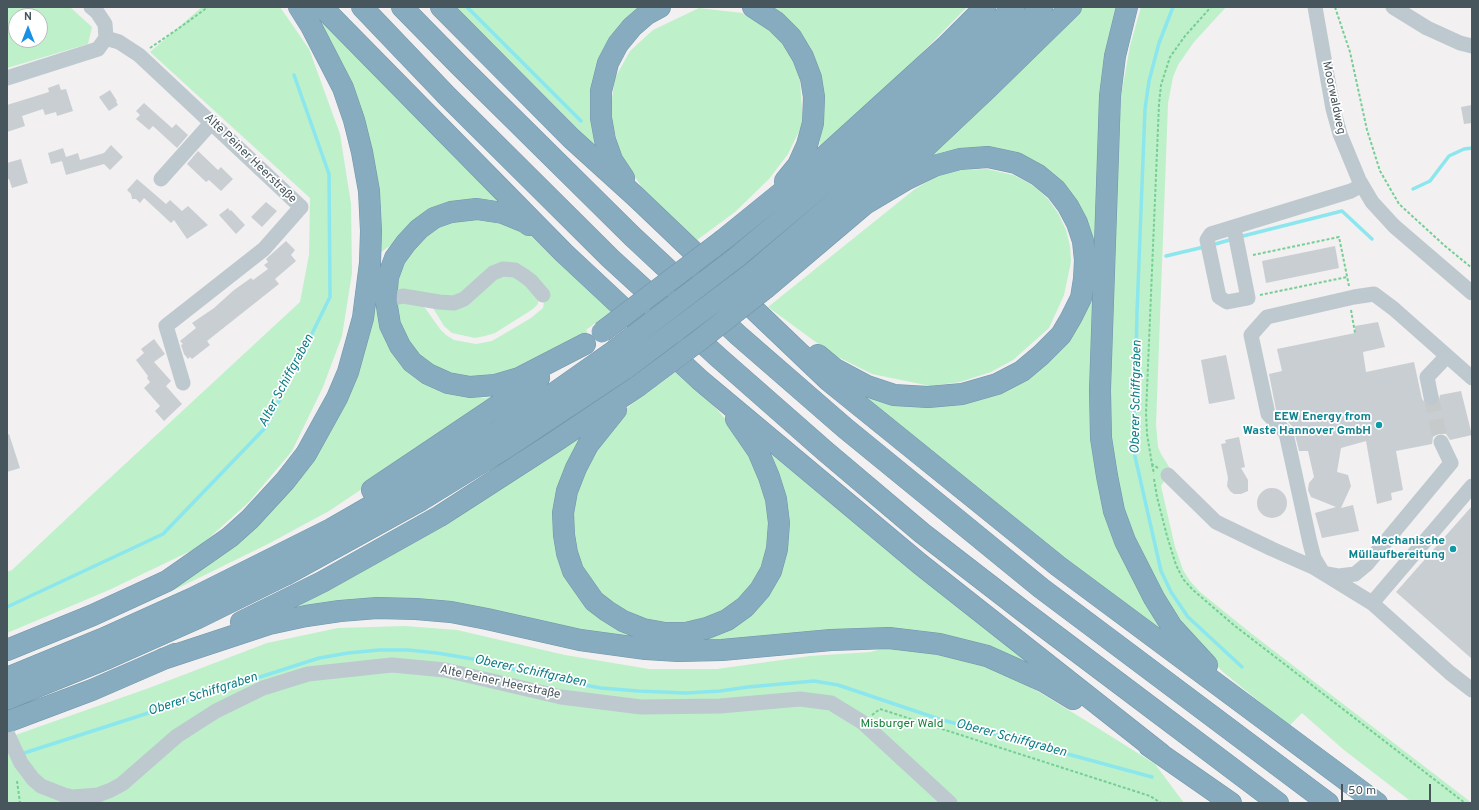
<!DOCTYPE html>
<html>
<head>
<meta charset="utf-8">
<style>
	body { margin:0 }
	#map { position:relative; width:1479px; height:810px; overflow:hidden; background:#f2f0f0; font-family:Overpass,sans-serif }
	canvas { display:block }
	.frame { position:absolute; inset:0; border:8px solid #47565d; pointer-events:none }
	.north { position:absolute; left:8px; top:8px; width:40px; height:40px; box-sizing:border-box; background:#fff; border:1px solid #b5bbbe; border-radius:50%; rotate:0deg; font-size:11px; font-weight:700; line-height:16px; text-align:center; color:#47565d }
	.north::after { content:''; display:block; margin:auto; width:14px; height:18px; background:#1890e4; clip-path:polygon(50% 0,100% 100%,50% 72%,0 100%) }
	.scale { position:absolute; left:1341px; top:784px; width:90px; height:18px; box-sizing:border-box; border:2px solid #47565d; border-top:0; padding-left:5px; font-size:12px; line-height:14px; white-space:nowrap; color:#47565d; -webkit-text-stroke:3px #fff; paint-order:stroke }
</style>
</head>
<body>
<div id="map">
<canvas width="1479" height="810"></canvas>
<div class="frame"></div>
<div class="north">N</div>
<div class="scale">50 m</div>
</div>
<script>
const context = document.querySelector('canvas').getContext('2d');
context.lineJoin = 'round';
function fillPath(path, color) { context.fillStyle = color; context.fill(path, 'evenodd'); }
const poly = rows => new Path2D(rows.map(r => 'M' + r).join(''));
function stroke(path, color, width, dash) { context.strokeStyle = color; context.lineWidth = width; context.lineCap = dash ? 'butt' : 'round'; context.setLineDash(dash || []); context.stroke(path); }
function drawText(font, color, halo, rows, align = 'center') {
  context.font = font + ' Overpass,sans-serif'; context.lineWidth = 3.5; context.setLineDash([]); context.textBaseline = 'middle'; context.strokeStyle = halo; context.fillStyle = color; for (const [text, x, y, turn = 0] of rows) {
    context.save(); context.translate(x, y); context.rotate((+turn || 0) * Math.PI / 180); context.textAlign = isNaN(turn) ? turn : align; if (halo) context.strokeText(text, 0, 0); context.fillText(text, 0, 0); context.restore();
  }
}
fillPath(poly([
	[7,7,70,7,92,27,88,44,7,68],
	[16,16,40,16,40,40,16,40],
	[202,7,280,7,309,49,340,134,351,204,352,273,342,336,323,387,292,451,249,502,199,547,109,590,7,633,7,572,12,570,97,490,300,302,309,255,310,198,150,52],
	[310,7,316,7,519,213,496,206,395,242,380,253,379,218],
	[448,7,652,7,614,41,606,163],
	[764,7,967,7,877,99,819,150,823,115],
	[1078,7,1122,7,1100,471,1192,661,861,396,1008,385,1092,280,1043,169,920,164],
	[1141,7,1226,7,1194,42,1178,65,1173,77,1168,103,1156,425,1158,447,1161,454,1171,470,1161,486,1175,547,1183,570,1190,581,1200,592,1252,634,1472,803,1413,803,1344,750,1302,713,1289,726,1223,672,1189,637,1147,566,1122,508,1110,436,1110,303,1121,96,1130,46],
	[699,8,742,13,776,33,792,55,800,81,803,123,788,154,769,179,735,212,697,240,645,192,621,156,610,113,615,78,630,51,653,30],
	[987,169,1013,175,1033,185,1048,199,1058,213,1066,230,1070,246,1071,262,1064,295,1049,328,1013,360,991,372,960,382,930,386,872,374,832,354,768,307,915,189,937,176,961,170],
	[469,215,523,229,540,241,614,309,586,330,588,334,535,367,500,381,441,374,404,344,395,306,400,303,419,303,425,308,440,329,446,335,454,340,476,344,492,341,531,318,543,308,544,302,517,267,456,299,397,291,394,277,424,232],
	[511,273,539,298,538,304,533,309,495,333,485,336,475,338,452,333,444,326,433,308,491,280],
	[376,304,382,323,461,396,485,398,502,394,483,408,329,511,268,544,174,590,175,586,267,514],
	[677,371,715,407,745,442,771,504,766,562,743,598,707,621,659,626,616,609,583,574,570,527,581,476,618,416,656,383,658,385],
	[584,434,560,503,587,601,687,639,772,579,769,457,770,453,845,515,1043,669,995,651,760,640,640,643,504,617,264,619],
	[405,626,457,630,565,655,649,669,717,669,810,656,871,652,887,647,981,661,1039,692,1093,725,1155,764,1184,803,7,803,7,738,149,688,267,643,338,628]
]), '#bef0ca');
stroke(poly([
	[467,7,581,121],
	[1173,7,1159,43,1149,81,1145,109,1137,312,1134,452,1161,571,1171,592,1188,617,1242,667],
	[1413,189,1430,181,1449,156,1464,149,1472,148],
	[1239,237,1342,211,1372,239],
	[1212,245,1233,239],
	[1166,256,1204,247],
	[7,607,163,534,266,427,330,297,329,174,294,75],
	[21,754,319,658,348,653,379,650,408,650,437,653,479,660,539,676,568,682,601,688,638,691,686,693,720,691,748,687,814,681,838,685,939,719,1152,777]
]), '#8be7ed', 3.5);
fillPath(poly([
	[59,84,61,90,66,89,73,111,57,116,56,112,45,115,43,109,22,116,25,126,7,132,7,105,49,92,48,88],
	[110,90,117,101,116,101,118,105,109,111,99,97],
	[144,103,172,128,176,124,188,135,177,148,153,126,149,130,136,119,140,115,136,111],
	[1472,105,1472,123,1464,124,1461,107],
	[111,145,123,157,110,170,104,164,66,175,62,161,51,164,48,153,63,148,66,157,78,153,80,160,104,153],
	[198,151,218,170,221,167,233,179,221,191,209,180,206,182,187,164],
	[21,159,28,183,12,188,9,179,7,179,7,163],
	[137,179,166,204,170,200,182,211,188,206,208,225,187,239,174,220,171,223,144,198,140,203,136,199,132,199,131,194,127,190],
	[266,202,277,211,262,227,251,217],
	[228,208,230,211,231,210,245,225,236,234,219,215],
	[286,241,295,250,291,255,296,261,275,279,279,284,207,341,210,345,192,359,190,357,188,359,184,354,181,345,183,344,180,341,196,328,192,323,214,308,234,290,251,278,253,280,268,269,264,265,268,262,266,259],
	[1335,246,1339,268,1266,283,1262,261],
	[1378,322,1385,347,1363,352,1366,372,1414,362,1422,399,1428,405,1432,406,1437,404,1439,400,1440,395,1461,391,1472,435,1450,440,1446,434,1438,434,1433,437,1432,444,1396,451,1403,490,1391,493,1392,500,1377,504,1366,441,1341,448,1337,472,1348,475,1351,486,1341,508,1353,505,1359,531,1322,538,1315,513,1336,507,1311,497,1308,490,1309,483,1314,477,1308,451,1299,451,1293,427,1288,422,1287,417,1283,417,1276,410,1269,374,1282,371,1277,349,1355,333,1355,326],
	[154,339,165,354,154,362,171,381,166,386,182,404,164,421,155,411,160,406,144,388,150,382,147,378,148,376,136,360,144,353,141,349],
	[1226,355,1235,399,1209,404,1201,360],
	[9,434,20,468,7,472,7,435],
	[1239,437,1245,467,1241,468,1248,480,1248,491,1241,494,1234,494,1230,491,1227,486,1228,478,1221,444,1226,443,1225,440],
	'1257 503a15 15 0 1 1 30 0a15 15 0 1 1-30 0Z',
	[1472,506,1472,659,1396,592]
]), '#c9ced2');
stroke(poly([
	[1431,397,1441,442]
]), '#c7cacb', 15, [15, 8]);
const highway = poly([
	[322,7,564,253,700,380,920,564,1161,754],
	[362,7,448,97,610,258,718,357,825,451,922,533,1023,611,1278,803],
	[402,7,460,66,632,236,738,335,845,428,1041,588,1328,803],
	[441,7,571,138,635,196,829,381,1058,566,1377,803],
	[753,7,776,22,791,37,803,57,811,78,814,97,813,123,807,145,798,165,785,181],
	[1127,7,1115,56,1110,96,1100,390,1101,438,1107,476,1114,511,1125,541,1154,598,1172,627,1207,665],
	[624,178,612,160,605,140,601,118,601,91,608,63,618,44,632,27,647,14,660,7],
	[529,225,525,222,503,213,477,209,451,212,434,218,419,229,406,243,395,258,388,277,386,300,390,325,400,346,412,362,428,374,448,383,470,387,495,385,519,378,585,344],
	[723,240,813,167,945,47,985,7],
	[737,257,830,179,958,62,1014,7],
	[751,274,847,192,972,77,1042,7],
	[767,287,865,204,987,89,1071,7],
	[818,355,835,369,867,386,894,395,928,397,962,394,997,384,1022,371,1041,355,1061,335,1071,318,1081,298,1084,279,1085,260,1083,241,1077,223,1068,206,1056,190,1038,175,1016,163,988,157,960,159,934,166,907,179,865,204],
	[616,410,588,445,576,468,567,491,563,513,564,535,567,553,573,571,594,601,607,611,623,621,643,629,665,633,686,633,707,628,727,620,745,607,760,590,771,571,777,549,779,523,776,499,769,477,758,451,736,419],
	[372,490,539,378],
	[241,622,322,582,440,516,553,443,638,386],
	[7,650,93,615,167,581,230,537,250,519,285,481,306,454,337,398,348,372,363,318,370,263,371,231,369,191,362,152,354,120,343,88,311,26,299,7],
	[163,659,269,624,306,616,340,611,377,608,416,609,451,612,487,619,580,640,646,649,678,651,722,650,831,640,889,638,939,644,987,656,1045,682,1073,699],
	[7,678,102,639,193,598,331,529,409,484,498,431,557,391,614,351],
	[7,699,108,658,198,618,285,575,421,500,507,447,626,368],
	[7,722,92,690,175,654],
	[1149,746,1231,803]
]);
stroke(highway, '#7296aa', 22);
stroke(poly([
	[1335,7,1350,52,1367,130,1380,171,1399,204,1445,246,1472,268],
	[150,48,182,26,208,7],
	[1253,255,1339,237,1349,286],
	[1260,295,1347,277],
	[1351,310,1355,333],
	[1152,464,1154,474],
	[1158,468,1152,464,1147,434,1146,413,1159,104,1161,85,1170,57,1185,36,1211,7],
	[1154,479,1157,497,1167,536,1176,565,1183,579,1193,590,1235,626,1465,803],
	[872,715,880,709,1150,796,1161,803],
	[17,781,20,803]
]), '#76ce95', 2, [3, 2]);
stroke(poly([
	[1315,7,1333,109,1340,134,1359,180,1372,202,1394,226,1472,293],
	[1393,7,1427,28,1460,43,1472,46],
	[106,38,119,42,139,55,301,207,264,249,166,326,183,383],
	[7,78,98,49,106,38,105,24,97,12,91,7],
	[161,179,212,122],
	[1234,228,1248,298,1227,302,1219,297,1207,240,1211,234,1351,191,1362,185],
	[386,300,403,296,439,302,454,303,464,299,493,273,503,269,515,270,523,275,531,281,543,295],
	[1431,397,1427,377,1447,356],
	[1441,442,1451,463,1367,564,1355,574,1339,576,1323,573,1314,558,1310,543,1286,433,1268,414,1251,335,1267,317,1354,297,1374,294,1394,309,1472,378],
	[1168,475,1216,522,1272,549,1315,568,1372,603,1450,673,1472,690],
	[1372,603,1472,486],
	[7,733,21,763,33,779,41,786,64,795,73,797,98,795,111,790,122,784,177,736,216,711,263,688,308,674,392,665,445,670,561,697,641,707,720,706,800,699,831,703,862,722,950,803]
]), '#bdc9cf', 15);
stroke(highway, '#87abbf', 21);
const highwayBridge = poly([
	[602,332,723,240],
	[614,351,737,257],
	[626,368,751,274],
	[638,386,696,343,767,287]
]);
stroke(highwayBridge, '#7296aa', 22, []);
stroke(highwayBridge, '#87abbf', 21);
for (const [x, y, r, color] of [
	[1379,425,4,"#0f9aa8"],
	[1453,549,4,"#0f9aa8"]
]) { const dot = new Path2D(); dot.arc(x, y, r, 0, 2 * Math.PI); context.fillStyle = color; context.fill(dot); stroke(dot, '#fff', 1.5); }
drawText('12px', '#47565d', '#fff', [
	["Moorwaldweg",1333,98,78],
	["Alte Peiner Heerstraße",250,159,44],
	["Alte Peiner Heerstraße",500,683,12]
]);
drawText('bold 12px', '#0d838f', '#fff', [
	["EEW Energy from",1371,418],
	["Waste Hannover GmbH",1371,432],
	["Mechanische",1445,542],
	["Müllaufbereitung",1445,556]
], 'right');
drawText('12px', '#17803b', '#fff', [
	["Misburger Wald",902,725]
]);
drawText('italic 13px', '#0c7e85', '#fff', [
	["Alter Schiffgraben",287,381,-62],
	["Oberer Schiffgraben",1137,397,-89],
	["Oberer Schiffgraben",530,672,12],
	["Oberer Schiffgraben",203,695,-18],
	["Oberer Schiffgraben",1011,739,15]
]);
</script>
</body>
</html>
